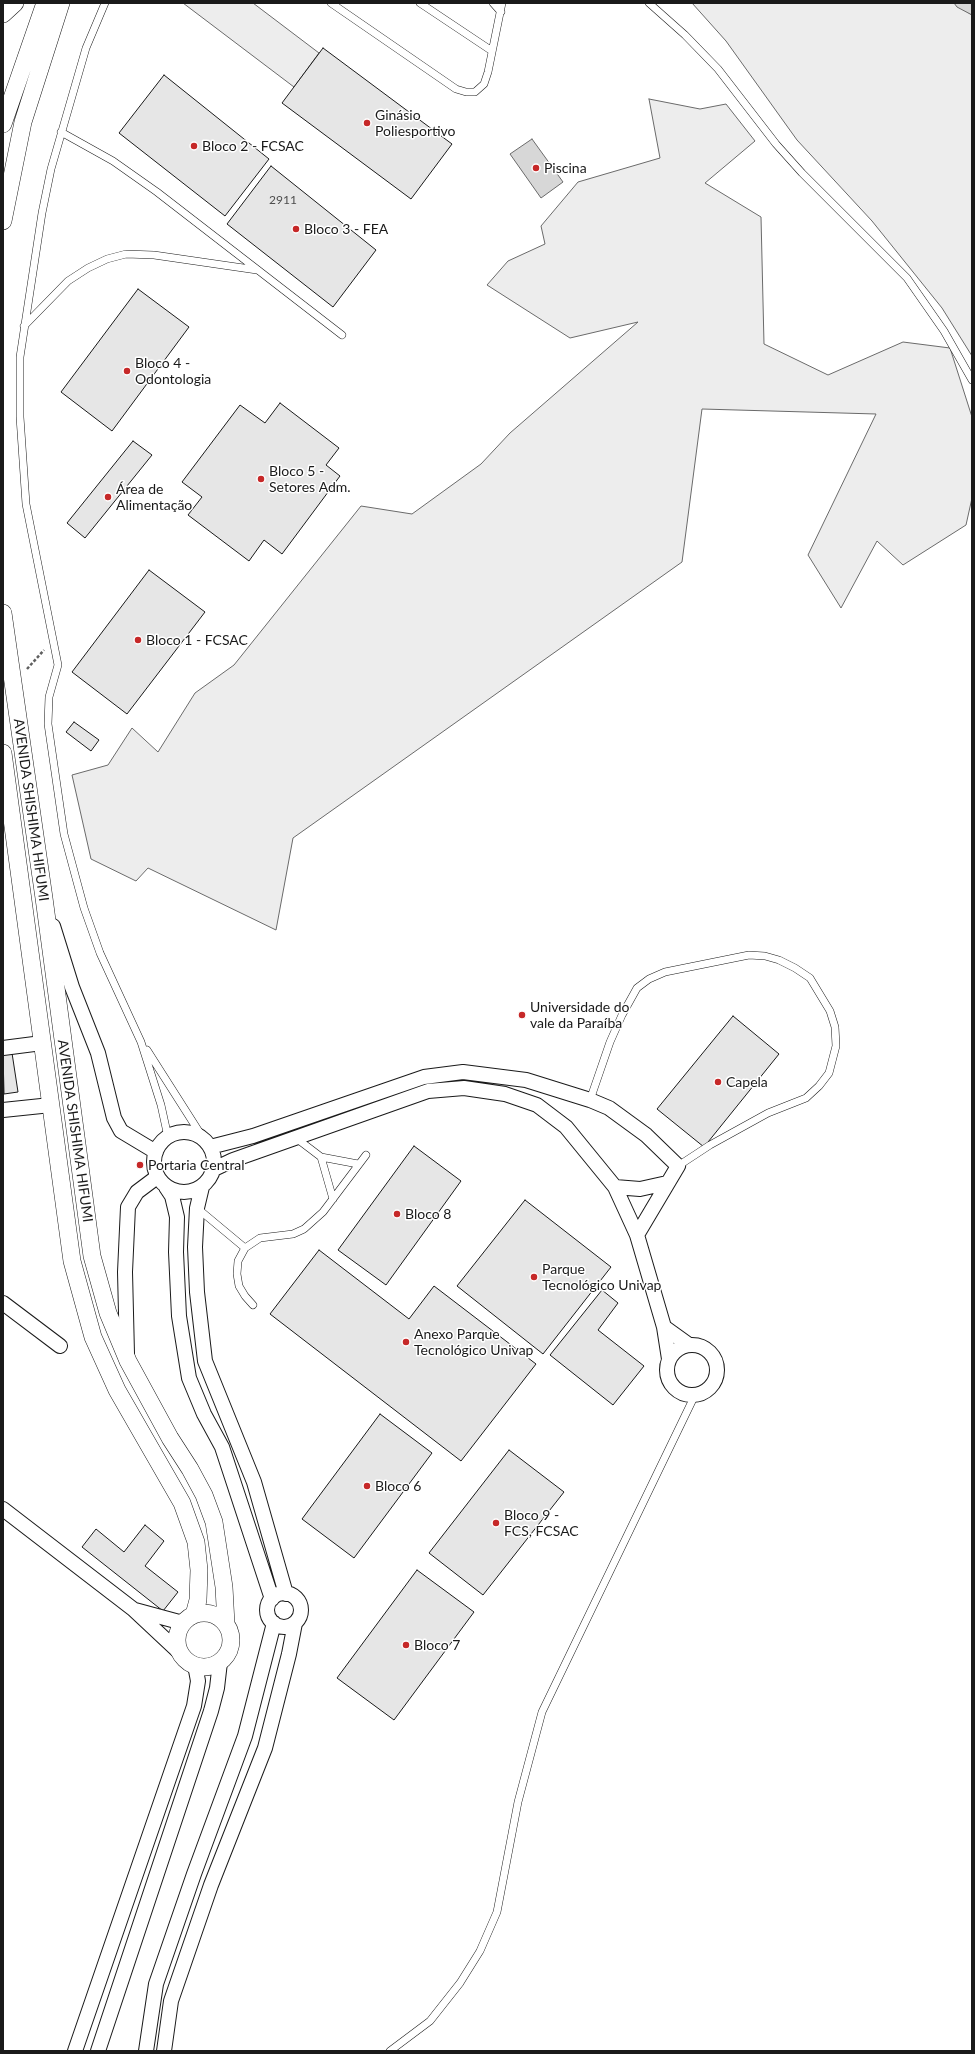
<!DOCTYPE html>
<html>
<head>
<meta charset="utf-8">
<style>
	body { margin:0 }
	#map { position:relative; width:975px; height:2054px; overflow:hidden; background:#fff; font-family:Lato,sans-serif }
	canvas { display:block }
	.frame { position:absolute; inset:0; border:4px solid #1a1a1a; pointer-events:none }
</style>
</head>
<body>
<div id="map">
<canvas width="975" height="2054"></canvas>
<div class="frame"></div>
</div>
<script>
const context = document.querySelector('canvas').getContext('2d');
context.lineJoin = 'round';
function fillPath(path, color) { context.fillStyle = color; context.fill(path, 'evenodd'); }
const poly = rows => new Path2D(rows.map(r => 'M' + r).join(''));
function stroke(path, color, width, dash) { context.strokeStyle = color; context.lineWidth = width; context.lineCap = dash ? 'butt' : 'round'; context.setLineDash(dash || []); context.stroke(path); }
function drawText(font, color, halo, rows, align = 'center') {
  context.font = font + ' Lato,sans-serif'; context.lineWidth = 3; context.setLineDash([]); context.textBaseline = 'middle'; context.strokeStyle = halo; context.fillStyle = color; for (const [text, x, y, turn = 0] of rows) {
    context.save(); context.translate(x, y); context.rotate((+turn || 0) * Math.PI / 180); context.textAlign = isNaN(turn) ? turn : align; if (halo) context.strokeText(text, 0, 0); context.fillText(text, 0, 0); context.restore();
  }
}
const built = poly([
	[183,3,253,3,319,53,294,87,183,3],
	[692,3,954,3,972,15,972,356,942,308,872,221,797,140,726,41,692,3],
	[649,99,700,109,726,104,755,141,705,183,761,217,764,344,828,375,903,342,950,348,972,417,972,498,966,525,903,565,877,541,841,608,808,555,876,414,702,409,682,562,293,838,276,930,148,868,136,881,91,859,72,775,108,765,132,728,158,752,195,693,234,665,361,506,412,514,481,464,510,433,638,322,570,338,487,285,508,261,545,244,541,226,578,182,660,158,649,99]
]);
fillPath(built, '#ededed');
stroke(built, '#6a6a6a', 1);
const water = poly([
	[954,3,972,3,972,15,957,7,954,3],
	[532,139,563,182,541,198,510,154,532,139]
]);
fillPath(water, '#d7d7d7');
stroke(water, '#6a6a6a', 1);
const building = poly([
	[323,48,452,144,411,199,282,103,323,48],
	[164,75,269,159,225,216,119,133,164,75],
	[271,166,376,250,333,307,227,224,271,166],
	[138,289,189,327,112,431,61,392,138,289],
	[280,403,339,448,326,465,340,476,282,554,264,540,249,561,188,515,202,497,182,482,240,405,265,423,280,403],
	[133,441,152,455,85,538,67,523,133,441],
	[149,570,205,612,127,714,72,672,149,570],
	[74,722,99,740,91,751,66,732,74,722],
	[733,1016,779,1054,704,1147,657,1109,733,1016],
	[12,1053,18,1092,4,1094,3,1054,12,1053],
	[414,1146,461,1181,386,1285,338,1250,414,1146],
	[525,1200,611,1267,543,1354,457,1286,525,1200],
	[319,1250,409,1319,434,1286,536,1364,461,1461,270,1314,319,1250],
	[602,1290,618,1303,598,1330,644,1366,613,1405,550,1355,602,1290],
	[380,1414,432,1453,354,1558,302,1519,380,1414],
	[509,1450,564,1492,483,1595,429,1553,509,1450],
	[145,1525,164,1541,145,1566,178,1592,163,1611,82,1547,96,1529,124,1552,145,1525],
	[417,1570,474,1612,394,1720,337,1678,417,1570]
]);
fillPath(building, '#e6e6e6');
stroke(building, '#1a1a1a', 1);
const service = poly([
	[105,3,86,48,51,169,42,213,20,357,20,417,26,504,58,665,49,697,48,724,64,834,84,908,100,953,141,1042,161,1105,168,1137],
	[331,3,456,89,466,92,475,92,484,84,488,72,502,3],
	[420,3,492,51],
	[493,3,501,12],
	[649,3,685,35,718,69,776,144,802,173,907,278,944,331,972,380],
	[61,132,113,161,157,192,342,335],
	[24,326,68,281,88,268,107,259,126,254,154,255,257,270],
	[147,1050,203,1138],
	[590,1100,610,1042,622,1015,637,988,649,979,665,972,749,955,765,956,779,960,795,968,810,978,830,1011,835,1027,836,1046,829,1073,819,1086,806,1098,768,1113,710,1145,678,1166],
	[296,1138,321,1157,333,1199],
	[321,1157,358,1164],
	[197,1208,245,1248],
	[253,1305,245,1296,239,1286,237,1274,238,1261,245,1248,260,1238,293,1234,304,1229,323,1212,366,1155],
	[390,2051,430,2021,460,1983,480,1951,497,1912,518,1802,542,1712,695,1395]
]);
const minor = poly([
	[53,926,72,987,98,1053,114,1118,121,1131,156,1152],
	[3,1048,42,1043],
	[3,1110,51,1105],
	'154 1162a30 30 0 1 1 60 0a30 30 0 1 1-60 0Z',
	[210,1147,253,1136,424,1077,463,1072,526,1080,590,1100,609,1108,646,1135,678,1166,637,1235],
	[214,1169,233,1160,428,1091,464,1088,505,1094,537,1105,566,1127,615,1187,637,1235,664,1327,669,1359],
	[166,1187,172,1196,177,1217,176,1252,179,1316,189,1378,204,1414,222,1447,272,1599],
	[202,1187,197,1208,195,1247,197,1292,205,1361,254,1482,286,1594],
	[615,1187,640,1189,667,1183],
	[3,1303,60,1346],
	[664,1327,689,1345],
	'667 1370a25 25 0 1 1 50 0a25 25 0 1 1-50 0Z',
	[127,1354,125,1272,128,1207,137,1192,157,1177],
	[3,1509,133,1609,180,1653],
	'267 1610a17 17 0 1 1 34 0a17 17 0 1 1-34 0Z',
	[135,1610,183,1623],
	[75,2051,194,1706,198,1681,195,1665],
	[98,2051,211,1711,217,1688,220,1662],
	[146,2051,156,1984,194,1874,245,1736,274,1623],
	[164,2051,171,2001,211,1885,265,1748,289,1654,295,1623]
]);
const tertiary = poly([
	[3,14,15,3],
	[3,124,45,3],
	[3,221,23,122,61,3],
	[3,613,44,898,92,1256,108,1313,128,1361,170,1438,190,1469,204,1495,214,1522,224,1587,226,1624],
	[3,753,72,1261,93,1337,117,1390,182,1503,196,1542,199,1570,198,1600,194,1615],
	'177 1640a27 27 0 1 1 54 0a27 27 0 1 1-54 0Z'
]);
stroke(service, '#1a1a1a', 8);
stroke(minor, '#1a1a1a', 16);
stroke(tertiary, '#1a1a1a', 18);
stroke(poly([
	[27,669,44,650]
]), '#5f5f5f', 2.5, [3, 2]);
stroke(service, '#fff', 7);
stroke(minor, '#fff', 14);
stroke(tertiary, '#fff', 17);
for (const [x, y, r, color] of [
	[367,123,4,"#c62828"],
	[194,146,4,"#c62828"],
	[536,168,4,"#c62828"],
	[296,229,4,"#c62828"],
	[127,371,4,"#c62828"],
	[261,479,4,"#c62828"],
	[108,497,4,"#c62828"],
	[138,640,4,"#c62828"],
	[522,1015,4,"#c62828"],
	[718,1082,4,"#c62828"],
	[140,1165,4,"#c62828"],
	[397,1214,4,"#c62828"],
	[534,1277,4,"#c62828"],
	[406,1342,4,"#c62828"],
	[367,1486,4,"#c62828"],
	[496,1523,4,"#c62828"],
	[406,1645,4,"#c62828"]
]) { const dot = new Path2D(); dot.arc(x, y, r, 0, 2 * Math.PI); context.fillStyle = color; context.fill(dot); stroke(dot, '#fff', 1.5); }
drawText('12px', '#4d4d4d', null, [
	["2911",283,200]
]);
drawText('14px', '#1a1a1a', '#fff', [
	["Ginásio",375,115],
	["Poliesportivo",375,131],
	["Bloco 2 - FCSAC",202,146],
	["Piscina",544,168],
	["Bloco 3 - FEA",304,229],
	["Bloco 4 -",135,363],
	["Odontologia",135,379],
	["Bloco 5 -",269,471],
	["Setores Adm.",269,487],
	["Área de",116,489],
	["Alimentação",116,505],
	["Bloco 1 - FCSAC",146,640],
	["Universidade do",530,1007],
	["vale da Paraíba",530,1023],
	["Capela",726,1082],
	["Portaria Central",148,1165],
	["Bloco 8",405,1214],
	["Parque",542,1269],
	["Tecnológico Univap",542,1285],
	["Anexo Parque",414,1334],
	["Tecnológico Univap",414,1350],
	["Bloco 6",375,1486],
	["Bloco 9 -",504,1515],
	["FCS, FCSAC",504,1531],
	["Bloco 7",414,1645]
], 'left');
drawText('14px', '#1a1a1a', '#fff', [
	["AVENIDA SHISHIMA HIFUMI",31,810,82],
	["AVENIDA SHISHIMA HIFUMI",75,1131,82]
]);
</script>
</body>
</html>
